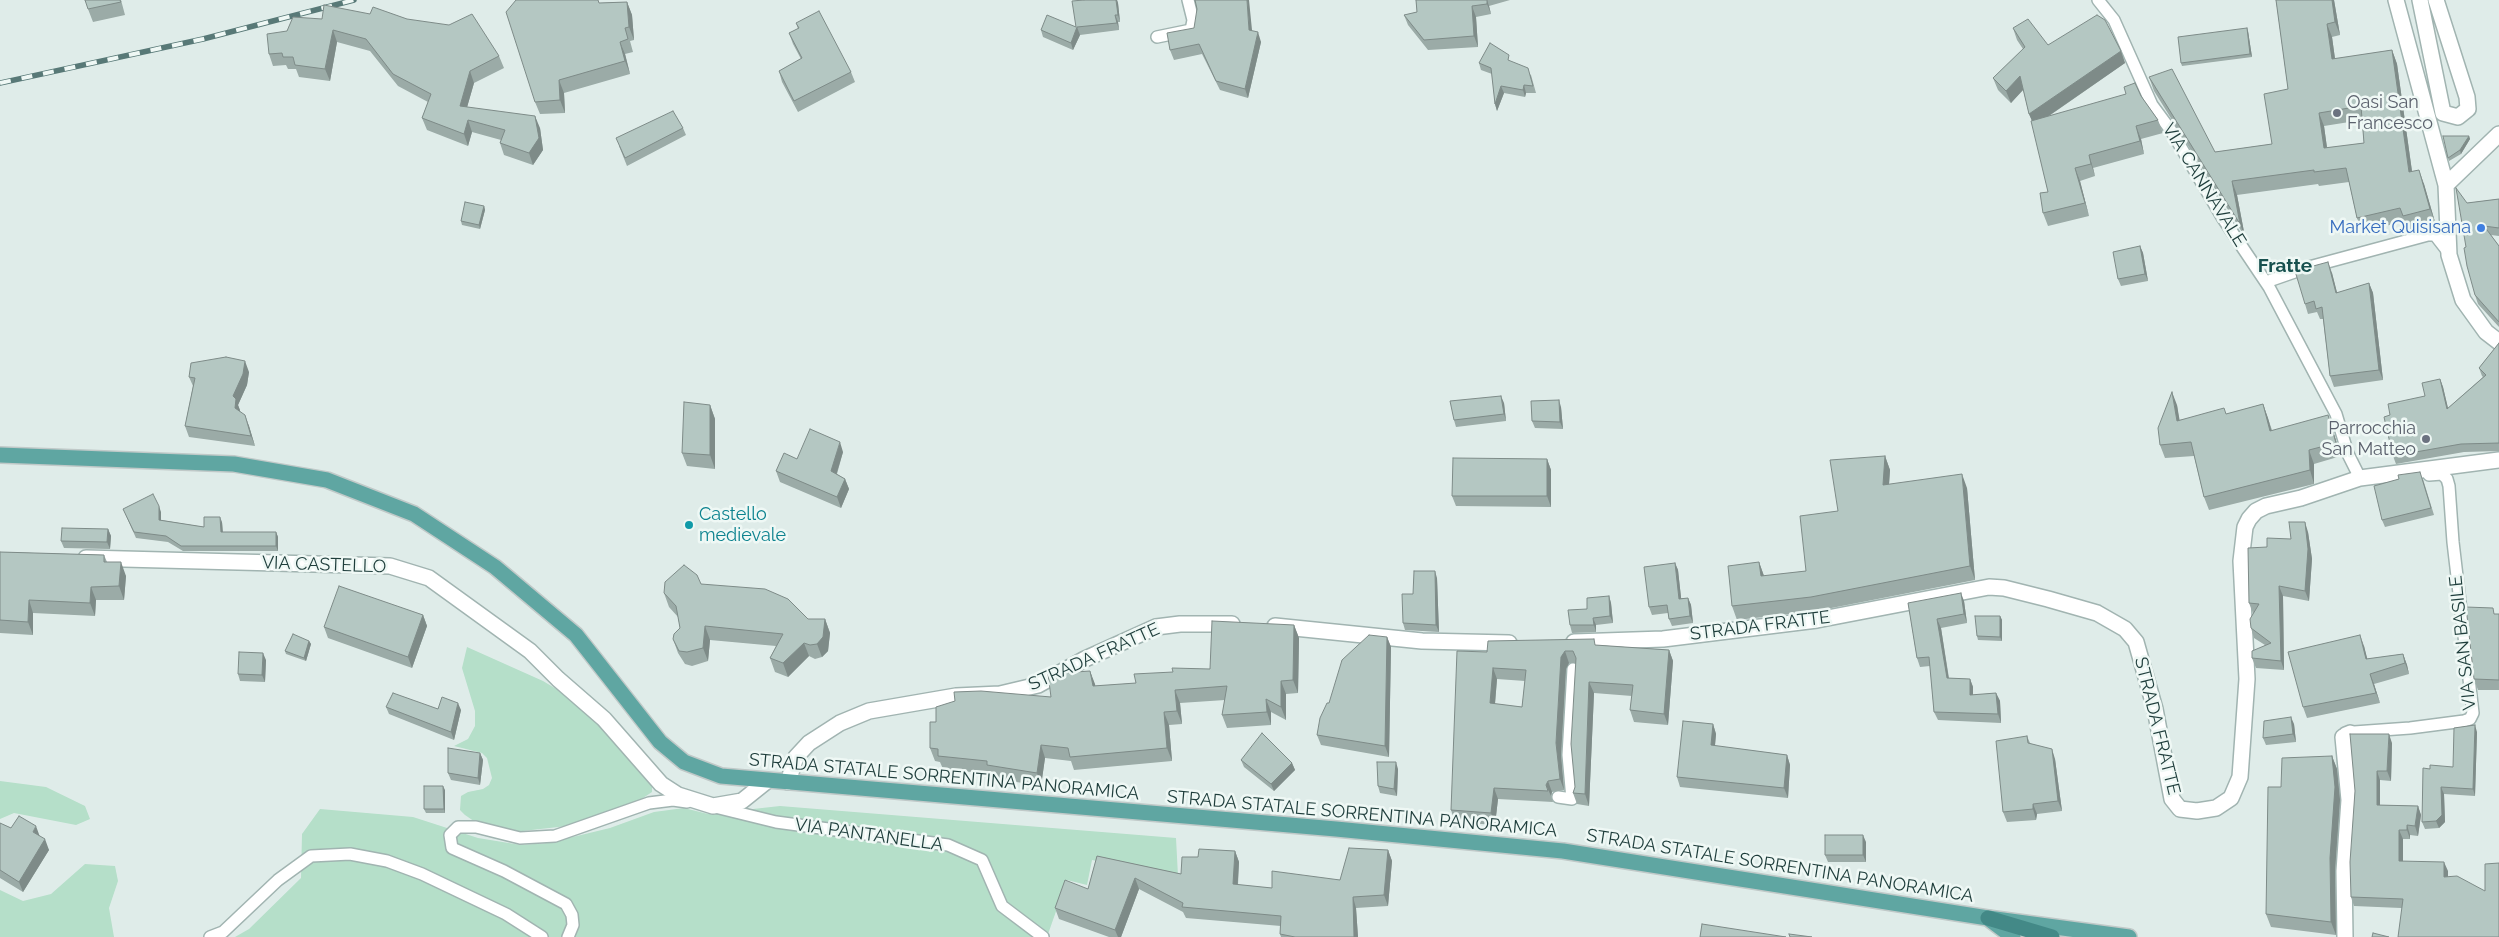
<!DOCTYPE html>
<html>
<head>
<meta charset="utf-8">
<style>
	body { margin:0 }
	canvas { display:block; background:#dfece9 }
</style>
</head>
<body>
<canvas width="2499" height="937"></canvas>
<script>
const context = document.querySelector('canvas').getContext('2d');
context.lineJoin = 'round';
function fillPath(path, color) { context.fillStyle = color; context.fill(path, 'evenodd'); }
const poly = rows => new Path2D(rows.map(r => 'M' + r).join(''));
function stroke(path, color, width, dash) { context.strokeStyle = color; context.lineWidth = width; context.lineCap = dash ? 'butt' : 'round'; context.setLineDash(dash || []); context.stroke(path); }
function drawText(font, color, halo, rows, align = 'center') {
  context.font = font + ' Raleway,sans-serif'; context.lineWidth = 5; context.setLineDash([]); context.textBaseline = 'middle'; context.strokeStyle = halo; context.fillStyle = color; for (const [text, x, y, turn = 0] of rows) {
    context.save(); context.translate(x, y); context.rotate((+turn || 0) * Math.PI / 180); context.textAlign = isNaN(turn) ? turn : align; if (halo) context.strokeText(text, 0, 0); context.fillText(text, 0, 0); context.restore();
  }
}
fillPath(poly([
	[467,647,543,681,583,705,646,776,652,787,652,792,637,802,567,826,514,832,481,826,465,815,460,810,461,796,468,792,483,789,489,785,492,778,487,758,482,753,454,746,468,739,475,726,475,711,462,668],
	[0,781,46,787,85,806,90,819,76,825,14,813,0,819],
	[780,806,1176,838,1178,876,1092,860,1087,885,1067,880,1047,937,235,937,249,929,301,878,302,834,320,809,413,817,478,838,521,845,548,843,610,828,654,812,684,808,708,814],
	[85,864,115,866,118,881,109,908,114,937,0,937,0,890,23,901,51,894]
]), '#b5dfc9');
const service = poly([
	[2098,0,2114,20,2152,105,2172,132,2222,217,2269,287,2336,414,2348,454,2360,478],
	[1157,37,1191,30,1193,20,1188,0],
	[2266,282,2309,267,2428,235,2435,235,2449,253],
	[2343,737,2345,733,2350,731,2354,732,2410,728,2464,721,2470,719,2473,713,2453,542,2449,486,2447,479,2442,474,2429,475],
	[1558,797,1572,799,1568,755,1573,669],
	[715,807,776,822,948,845,982,860,1002,906,1043,937],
	[210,937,223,932,278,880,311,856,350,854,387,861,422,874,506,914,542,937],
	[568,937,573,925,572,915,566,904,504,871,452,848,450,835,458,827,476,827,520,838,555,836,649,803,673,800,687,802]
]);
const minor = poly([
	[2396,0,2446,185,2449,255,2463,300,2486,332,2499,342],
	[2420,0,2443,113,2458,117,2468,109,2467,97,2436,0],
	[2446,185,2499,134],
	[86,558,390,566,429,578,530,651,558,679,604,719,661,784,678,795,713,806,742,801,767,781],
	[1275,626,1422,641,1509,643],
	[1574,642,1663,639,1817,620,1989,587,2004,588,2048,599,2097,613,2125,629,2136,642,2155,709,2172,799,2180,809,2197,811,2216,808,2231,798,2240,777,2247,679,2241,561,2245,527,2249,519,2256,511,2266,506,2301,498,2360,478,2499,460],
	[2343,737,2349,800,2344,871,2345,937],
	[788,782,796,757,809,743,840,723,869,711,956,696,1000,694,1038,685,1085,659,1156,627,1180,624,1232,624]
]);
const primary = poly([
	[0,455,234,464,327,480,414,514,495,567,576,635,660,742,684,762,721,776,1336,829,1563,851,1988,918,2129,937],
	[1989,919,2013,937]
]);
const trunk = poly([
	[1988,918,2052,937]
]);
stroke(service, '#a1b4b1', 14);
stroke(minor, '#a1b4b1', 18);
stroke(primary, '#c0c9c8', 18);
stroke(trunk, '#c0c9c8', 18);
stroke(service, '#fff', 11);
stroke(minor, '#fff', 15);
stroke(primary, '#5fa6a2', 15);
stroke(trunk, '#438987', 15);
const rail = poly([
	[0,83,203,39,354,0]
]);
stroke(rail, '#587977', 5.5);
stroke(rail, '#eff8f5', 4, [11]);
fillPath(poly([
	[121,0,125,15,93,22,88,9],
	[1084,0,1117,0,1118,3,1120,22,1118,22,1119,30,1080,35,1073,50,1043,37,1041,30,1076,27],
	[1416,0,1510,0,1489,6,1491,14,1476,17,1478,47,1428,50,1408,25,1404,15,1417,12],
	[2276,0,2334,0,2340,35,2332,37,2335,59,2392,50,2397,64,2412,171,2424,184,2435,222,2408,230,2405,221,2362,232,2357,218,2349,182,2319,186,2318,184,2237,195,2245,237,2154,91,2149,77,2215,152,2272,144,2288,89],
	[2362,120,2364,143,2327,148,2324,126],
	[627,2,632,15,634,40,630,41,633,52,625,54,630,74,564,93,565,113,540,114,535,102,599,3],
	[293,17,499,56,504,68,474,83,467,107,540,128,543,150,533,165,504,155,500,143,501,140,472,132,468,146,427,130,422,118,428,102,398,86,370,51,337,42,330,81,299,77,296,69,288,69,286,65,273,66,269,54,287,31],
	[796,23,851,72,855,82,798,112,782,82,779,71,801,59,793,44,789,33,798,29],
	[2013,28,2048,45,2121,51,2125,63,2049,116,2141,96,2158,120,2163,133,2141,139,2144,154,2093,168,2095,176,2080,181,2089,216,2048,226,2043,213,2048,192,2032,120,2029,114,2023,89,2011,103,1998,90,1993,78,2023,49,2017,40],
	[2247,28,2248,31,2252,57,2182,66,2181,63],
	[1252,31,1261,42,1248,98,1220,90,1202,54,1174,60,1170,50],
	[1511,62,1531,75,1536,93,1526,93,1525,97,1504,93,1497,111,1495,104,1492,74,1481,70,1479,63],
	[683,128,686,135,627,166,619,146],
	[2469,136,2470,139,2461,154,2449,161,2448,158],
	[2499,199,2499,236,2491,235,2499,246,2499,327,2478,304,2475,295,2466,247,2467,203],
	[484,206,485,210,480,229,462,225,461,221],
	[2140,246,2143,253,2148,281,2121,286,2118,279],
	[2332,273,2337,293,2369,283,2373,293,2383,380,2334,387,2330,376,2323,319,2320,319,2317,312,2308,314,2305,304],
	[2499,343,2499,451,2464,452,2396,464,2393,456,2390,415,2425,396,2440,379,2443,387,2448,408,2483,377,2482,376,2479,368],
	[249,372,247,385,238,405,240,411,249,426,255,446,189,437,185,426,193,386,189,377],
	[1504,403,1506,421,1456,427,1454,420],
	[2263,404,2272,430,2332,428,2341,456,2314,464,2314,484,2209,510,2204,497,2194,456,2165,458,2160,445,2177,405,2179,420,2227,414],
	[710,405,715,419,715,469,687,466,682,453],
	[1561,407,1563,429,1535,428,1532,421],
	[843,452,837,474,845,479,849,489,841,508,780,482,776,471,797,459],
	[1885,456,1890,470,1889,484,1967,488,1975,580,1816,611,1737,620,1732,606,1759,562,1764,576,1806,571,1838,511],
	[1547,459,1551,470,1551,507,1456,506,1452,496],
	[2423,479,2434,515,2385,527,2382,520],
	[123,509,161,512,161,520,204,527,222,522,223,532,276,532,278,537,278,551,183,551,168,542,136,538],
	[108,529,111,536,110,549,64,548,61,541],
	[2308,532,2312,559,2309,601,2283,596,2284,670,2256,668,2252,658,2265,645,2254,638,2251,628,2254,613,2253,613,2249,603,2267,547,2291,539],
	[0,552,104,555,107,562,126,576,124,600,96,600,95,616,33,613,33,635,0,633],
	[1675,563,1678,570,1681,598,1688,598,1691,605,1693,623,1672,626,1669,619,1668,613,1652,615,1649,607],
	[1437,578,1439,632,1405,630,1403,623,1413,594],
	[701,584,808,619,825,619,830,633,828,651,822,657,815,659,809,656,788,677,775,672,770,658,776,646,710,640,708,661,692,666,685,664,678,653,673,639,680,628,678,617,669,607,664,593],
	[1609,596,1611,603,1613,623,1596,625,1596,632,1572,633,1570,625,1587,609],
	[1964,601,1967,623,1941,628,1949,678,1970,679,1973,687,1973,695,1996,693,2000,701,2001,723,1938,720,1934,712,1930,666,1920,667,1917,658,1908,603],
	[2495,614,2499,614,2499,690,2478,690,2474,679],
	[423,615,427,626,412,668,328,638,324,627],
	[2000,616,2002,620,2002,641,1978,640,1977,636],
	[1294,625,1299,638,1298,693,1286,694,1286,720,1271,712,1271,725,1227,728,1222,715,1225,700,1180,703,1182,724,1169,725,1172,761,1074,770,1071,761,1045,758,1041,786,992,778,990,774,943,769,940,762,935,761,930,748,936,722,1051,697,1090,671,1095,686,1136,683,1173,672,1210,669],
	[1387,637,1391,647,1389,757,1321,745,1317,735,1329,703],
	[309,641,311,644,306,661,286,654,285,651],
	[1596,645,1669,650,1673,661,1668,725,1634,722,1630,710,1632,696,1594,693,1589,806,1577,804,1573,793,1575,787,1576,663,1569,663,1566,669,1561,755,1564,790,1552,792,1551,796,1553,802,1498,799,1495,825,1455,822,1451,810,1487,652],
	[1497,679,1525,681,1522,707,1495,704],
	[2364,646,2367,659,2403,654,2407,665,2409,674,2374,684,2380,703,2307,718,2303,707],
	[266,660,265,682,240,681,238,674],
	[386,707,461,710,454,740,389,714],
	[1713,724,1716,734,1715,746,1787,755,1790,765,1788,798,1680,787,1677,777],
	[2294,724,2296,742,2266,745,2263,738],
	[2477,732,2475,796,2444,794,2445,822,2439,828,2425,829,2422,822,2430,769,2453,767],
	[2027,736,2030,743,2055,759,2062,811,2037,814,2036,820,2007,822,2003,812],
	[2392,743,2391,781,2380,780,2380,805,2418,806,2421,815,2418,836,2410,835,2410,839,2403,839,2403,862,2448,871,2448,877,2499,937,2401,908,2354,906,2351,897,2355,791],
	[480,753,483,760,480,785,451,780,448,773],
	[2332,756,2337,769,2340,800,2335,871,2336,935,2271,927,2266,914,2281,787],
	[1241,760,1292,763,1295,770,1274,791,1244,767],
	[1398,769,1397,796,1380,793,1378,786],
	[445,790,445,813,426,813,424,809],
	[0,823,11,828,40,836,49,850,23,892,0,878],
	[1866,842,1866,862,1828,862,1825,855],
	[1388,850,1392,861,1388,906,1356,908,1358,937,1281,937,1280,934,1281,926,1186,918,1183,912,1139,889,1121,937,1109,937,1059,919,1055,908,1088,889,1097,856,1181,874,1198,857,1235,851,1239,862,1238,885,1272,888,1340,880]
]), '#9baba7');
fillPath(poly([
	[1116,0,1117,0,1118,3,1120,22,1118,15],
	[1247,0,1249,0,1253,40,1249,30],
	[1487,0,1489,6,1491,14,1487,4],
	[2332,0,2334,0,2340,35,2335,22],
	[627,2,632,15,634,40,629,27],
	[1472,6,1476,17,1478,47,1474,36],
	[1115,15,1118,22,1119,30,1117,23],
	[2327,24,2332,37,2337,73,2332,59],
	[1077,27,1080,35,1073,50,1071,43],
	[2247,28,2248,31,2252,57,2250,54],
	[333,30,337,42,330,81,325,69],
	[1258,32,1261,42,1248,98,1245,89],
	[620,42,625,54,630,74,625,61],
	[2392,50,2397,64,2414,186,2409,172],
	[2121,51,2125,63,2034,126,2029,114],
	[470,71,474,83,464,118,460,106],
	[2020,76,2025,88,2011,103,2006,91],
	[559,80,564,93,565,113,560,100],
	[1524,85,1526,93,1525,97,1523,90],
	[1501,86,1504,93,1497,111,1495,104],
	[2319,113,2324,126,2329,162,2324,148],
	[535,116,540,128,543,150,533,165,529,153],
	[468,120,472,132,468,146,464,134],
	[2136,126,2141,139,2144,154,2140,141],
	[2469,136,2470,139,2461,154,2460,150],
	[2089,155,2093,168,2095,176,2091,164],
	[2075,168,2080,181,2089,216,2085,203],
	[2419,170,2424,184,2435,222,2430,209],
	[2232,181,2237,195,2245,237,2240,224],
	[484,206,485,210,480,229,479,225],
	[2140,246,2143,253,2148,281,2145,274],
	[2328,262,2332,273,2340,304,2336,293],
	[2369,283,2373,293,2383,380,2379,370],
	[245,361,249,372,247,385,238,405,240,410,239,418,235,408,233,396],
	[2440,379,2443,387,2450,417,2447,409],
	[2172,392,2177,405,2182,434,2177,421],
	[1501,396,1504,403,1506,421,1504,414],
	[1559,400,1561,407,1563,429,1560,422],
	[2263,404,2268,418,2275,444,2270,431],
	[710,405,715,419,715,469,710,455],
	[245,415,249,426,255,446,251,436],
	[2328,415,2332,428,2341,456,2336,443],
	[840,442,843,452,834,482,831,471],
	[2309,450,2314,464,2314,484,2310,470],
	[1885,456,1890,470,1888,499,1883,485],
	[1547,459,1551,470,1551,507,1547,496],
	[1962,474,1967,488,1975,580,1970,566],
	[845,479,849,489,841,508,837,497],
	[159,506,161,512,161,525,159,520],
	[220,517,222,522,223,537,221,532],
	[2305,522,2308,532,2312,559,2309,601,2305,591],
	[108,529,111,536,110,549,107,542],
	[276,532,278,537,278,551,276,546],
	[121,562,126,576,124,600,119,586],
	[1759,562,1764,576,1761,576],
	[1675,563,1678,570,1682,606,1679,599],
	[1435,571,1437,578,1439,632,1436,625],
	[2279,586,2283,596,2284,670,2281,661],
	[91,587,96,600,95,616,90,603],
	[1961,593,1964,601,1967,623,1964,614],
	[1609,596,1611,603,1613,623,1610,616],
	[1688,598,1691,605,1693,623,1690,616],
	[29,600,33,613,33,635,28,622],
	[423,615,427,626,412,668,408,657],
	[2000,616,2002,620,2002,641,2000,637],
	[1593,618,1596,625,1596,632,1594,625],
	[825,619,830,633,828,651,822,657,817,644],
	[1937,619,1941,628,1950,687,1947,678],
	[1294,625,1299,638,1298,693,1293,680],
	[705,626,710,640,708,661,703,648],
	[2360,635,2364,646,2370,669,2366,659],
	[1387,637,1391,647,1389,757,1385,746],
	[309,641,311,644,306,661,304,658],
	[804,643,809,656,788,677,783,663],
	[1669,650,1673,661,1668,725,1664,714],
	[1565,651,1569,663,1566,669,1561,755,1564,790,1560,779,1556,743,1561,657],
	[263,653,266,660,265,682,262,675],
	[2403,654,2407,665,2409,674,2405,663],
	[1493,668,1497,679,1494,715,1490,703],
	[1090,671,1095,684,1098,699,1093,686],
	[2370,674,2374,684,2380,703,2376,693],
	[1970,679,1973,687,1973,704,1970,695],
	[1281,681,1286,694,1286,720,1281,707],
	[1589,682,1594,693,1589,806,1585,794],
	[1175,690,1180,703,1182,724,1177,711],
	[1996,693,2000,701,2001,723,1998,714],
	[1266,699,1271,712,1271,725,1267,712],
	[458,703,461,710,454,740,451,732],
	[1164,712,1169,725,1172,761,1167,748],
	[2291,717,2294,724,2296,742,2293,734],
	[1713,724,1716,734,1714,755,1711,745],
	[2475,725,2477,732,2475,796,2473,789],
	[2389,734,2392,743,2391,781,2387,771],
	[1041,745,1045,758,1041,786,1037,773],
	[2052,749,2055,759,2062,811,2058,801],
	[480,753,483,760,480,785,478,778],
	[1787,755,1790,765,1788,798,1784,788],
	[2332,756,2337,769,2340,800,2335,871,2336,935,2331,922,2330,858],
	[1396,762,1398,769,1397,796,1394,789],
	[1292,763,1295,770,1274,791,1271,784],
	[2377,771,2380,780,2380,814,2377,805],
	[1548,781,1552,792,1551,796,1546,785],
	[443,786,445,790,445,813,444,809],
	[2441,787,2444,794,2445,822,2439,828,2436,821],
	[1494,788,1498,799,1495,825,1491,813],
	[2033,804,2037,814,2036,820,2033,809],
	[2418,806,2421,815,2418,836,2415,826],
	[2407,825,2410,835,2410,839,2407,830],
	[36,826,40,837,33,832],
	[2399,830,2403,839,2403,871,2399,861],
	[1863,835,1866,842,1866,862,1863,855],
	[45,839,49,850,23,892,19,882],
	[1388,850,1392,861,1388,906,1384,895],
	[1235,851,1239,862,1237,895,1233,884],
	[2444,862,2448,871,2448,886,2444,877],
	[1135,878,1139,889,1121,937,1118,937,1115,930],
	[1353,897,1356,908,1358,937,1354,937]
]), '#7e8b88');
const building = poly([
	[85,0,120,0,121,2,88,9,85,0],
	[516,0,598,0,599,3,627,2,629,27,625,28,628,39,620,42,625,61,559,80,560,100,535,102,506,12,516,0],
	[1084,0,1116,0,1118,15,1115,15,1117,23,1077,27,1071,43,1041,30,1047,15,1076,27,1072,1,1084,0],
	[1195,0,1247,0,1249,30,1258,32,1245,89,1216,81,1199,44,1170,50,1167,33,1194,28,1197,9,1195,0],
	[1416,0,1487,0,1487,4,1472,6,1474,36,1424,40,1404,15,1417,12,1416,0],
	[2276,0,2332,0,2335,22,2327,24,2332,59,2392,50,2409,172,2419,170,2430,209,2403,216,2400,208,2357,218,2346,168,2314,172,2314,170,2232,181,2240,224,2149,77,2172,69,2215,152,2272,144,2264,94,2288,89,2276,0],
	[2361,106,2364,143,2324,148,2319,113,2361,106],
	[324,5,370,14,373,7,407,19,449,25,472,14,499,56,470,71,460,106,535,116,539,138,529,153,500,143,505,130,468,120,464,134,422,118,431,94,393,74,366,39,333,30,325,69,295,65,293,57,283,57,282,53,269,54,267,34,287,31,293,17,322,19,324,5],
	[819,11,851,72,794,101,779,71,802,58,789,33,799,28,796,23,819,11],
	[2097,15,2105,20,2121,51,2029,114,2020,76,2006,91,1993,78,2025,47,2013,28,2028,19,2048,45,2097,15],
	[2247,28,2250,54,2181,63,2178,37,2247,28],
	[1490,43,1509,55,1508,60,1528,68,1533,86,1524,85,1523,90,1501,86,1495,104,1491,68,1479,63,1490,43],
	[2135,83,2141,96,2158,120,2136,126,2140,141,2089,155,2091,164,2075,168,2085,203,2043,213,2040,193,2048,192,2031,121,2126,94,2124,87,2135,83],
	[673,111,683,128,625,158,616,138,673,111],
	[2443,136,2469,136,2460,150,2448,158,2443,136],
	[2456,188,2467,203,2499,199,2499,228,2484,226,2499,246,2499,322,2475,295,2467,266,2464,248,2466,247,2456,188],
	[465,202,484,206,479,225,461,221,465,202],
	[2140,246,2145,274,2118,279,2113,252,2140,246],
	[2328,262,2336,293,2369,283,2379,370,2330,376,2322,307,2316,309,2314,301,2305,304,2295,271,2328,262],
	[2499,343,2499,443,2461,444,2393,456,2384,417,2390,415,2388,404,2425,396,2422,383,2440,379,2447,409,2486,375,2479,368,2499,343],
	[226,357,245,361,243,374,233,396,236,399,235,408,245,415,251,436,185,426,195,378,189,377,191,363,226,357],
	[2172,392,2177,421,2224,408,2226,414,2263,404,2270,431,2328,415,2336,443,2309,450,2310,470,2204,497,2191,442,2160,445,2158,428,2172,392],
	[1501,396,1504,414,1454,420,1450,401,1501,396],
	[1559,400,1560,422,1532,421,1531,401,1559,400],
	[684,402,710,405,710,455,682,453,684,402],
	[810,429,840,442,831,471,845,479,837,497,776,471,784,453,797,459,810,429],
	[1885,456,1883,485,1962,474,1970,566,1811,597,1732,606,1728,566,1759,562,1761,576,1806,571,1800,516,1838,511,1830,460,1885,456],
	[1453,458,1547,459,1547,496,1452,496,1453,458],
	[2420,472,2431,508,2382,520,2374,486,2399,479,2398,475,2420,472],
	[153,494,159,506,159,520,204,527,204,517,220,517,221,532,276,532,276,546,181,546,166,536,134,532,123,509,153,494],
	[2289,522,2305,522,2308,549,2305,591,2279,586,2281,661,2252,658,2252,651,2271,643,2251,628,2250,619,2259,604,2249,603,2248,548,2267,547,2267,538,2291,539,2289,522],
	[62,528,108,529,107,542,61,541,62,528],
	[0,552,104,555,104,562,121,562,119,586,91,587,90,603,29,600,28,622,0,620,0,552],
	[1675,563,1679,599,1688,598,1690,616,1669,619,1667,605,1649,607,1644,567,1675,563],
	[684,565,697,575,701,584,765,589,788,599,808,619,825,619,823,637,817,644,810,645,804,643,783,663,770,658,783,634,705,626,703,648,687,652,679,651,673,639,674,634,680,628,676,606,664,593,665,582,684,565],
	[1414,571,1435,571,1436,625,1403,623,1402,594,1413,594,1414,571],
	[339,586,423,615,408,657,324,627,339,586],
	[1961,593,1964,614,1937,619,1947,678,1970,679,1970,695,1996,693,1998,714,1934,712,1929,657,1917,658,1908,603,1961,593],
	[1609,596,1610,616,1593,618,1594,625,1570,625,1568,610,1587,609,1587,598,1609,596],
	[2466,607,2493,608,2494,614,2499,614,2499,680,2474,679,2466,607],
	[1975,616,2000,616,2000,637,1977,636,1975,616],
	[1212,621,1294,625,1293,680,1281,681,1281,707,1266,699,1267,712,1222,715,1227,686,1175,690,1177,711,1164,712,1167,748,1070,757,1068,748,1041,745,1037,773,987,765,987,761,938,756,938,749,930,748,930,722,936,722,936,707,955,701,954,692,981,691,1051,697,1048,674,1090,671,1093,686,1136,683,1134,674,1173,672,1172,668,1210,669,1212,621],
	[293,634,309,641,304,658,285,651,293,634],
	[1369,635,1387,637,1385,746,1317,735,1320,718,1327,703,1329,703,1342,660,1369,635],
	[2360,635,2366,659,2403,654,2405,663,2370,674,2376,693,2303,707,2288,652,2360,635],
	[1594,639,1595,645,1669,650,1664,714,1630,710,1633,685,1589,682,1585,794,1573,793,1575,787,1571,744,1576,658,1573,651,1565,651,1561,657,1556,743,1560,779,1548,781,1546,785,1548,791,1494,788,1491,813,1451,810,1457,651,1487,652,1488,641,1594,639],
	[1493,668,1526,670,1522,707,1490,703,1493,668],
	[239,652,263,653,262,675,238,674,239,652],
	[393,693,438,709,442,697,458,703,451,732,386,707,393,693],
	[2291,717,2293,734,2263,738,2264,721,2291,717],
	[1683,721,1713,724,1711,745,1787,755,1784,788,1677,777,1683,721],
	[2475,725,2473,789,2441,787,2442,815,2436,821,2422,822,2423,768,2430,769,2430,765,2453,767,2454,728,2475,725],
	[1262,733,1292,763,1271,784,1241,760,1262,733],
	[2350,734,2389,734,2387,771,2377,771,2377,805,2418,806,2415,826,2407,825,2407,830,2399,830,2399,861,2444,862,2444,877,2457,876,2485,891,2485,864,2499,863,2499,937,2398,937,2403,899,2351,897,2350,862,2355,791,2350,734],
	[2027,736,2028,743,2052,749,2058,801,2033,804,2033,809,2003,812,1996,741,2027,736],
	[448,748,480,753,478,778,448,773,448,748],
	[2332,756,2335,787,2330,858,2331,922,2266,914,2268,787,2281,787,2282,758,2332,756],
	[1377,762,1396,762,1394,789,1378,786,1377,762],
	[424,786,443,786,444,809,424,809,424,786],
	[19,816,36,826,33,832,45,839,19,882,0,870,0,823,11,828,19,816],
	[1825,835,1863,835,1863,855,1825,855,1825,835],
	[1349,848,1388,850,1384,895,1353,897,1354,937,1295,937,1280,934,1281,916,1182,907,1183,903,1135,878,1115,930,1055,908,1065,880,1088,889,1097,856,1181,874,1182,857,1198,857,1199,849,1235,851,1233,884,1272,888,1272,871,1340,880,1349,848],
	[1702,924,1786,937,1700,937,1702,924],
	[2373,933,2389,937,2372,937,2373,933],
	[1789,934,1812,937,1790,937,1789,934]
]);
fillPath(building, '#b4c7c2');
stroke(building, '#7e8b88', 1);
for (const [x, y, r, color] of [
	[2337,113,5,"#6b7280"],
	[2481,228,5,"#3f7fe0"],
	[2426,439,5,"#6b7280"],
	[689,525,5,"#0f9aa8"]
]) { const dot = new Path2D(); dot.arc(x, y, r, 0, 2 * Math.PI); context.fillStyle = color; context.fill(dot); stroke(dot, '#eff8f5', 2); }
drawText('18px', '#5b616d', '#eff8f5', [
	["Oasi San",2347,103],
	["Francesco",2347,124],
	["Parrocchia",2416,429,"right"],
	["San Matteo",2416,450,"right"]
], 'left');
drawText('18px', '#1e3d3b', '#eff8f5', [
	["VIA CANNAVALE",2204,185,58],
	["VIA CASTELLO",324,565,2],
	["STRADA FRATTE",1760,626,-7],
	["VIA SAN BASILE",2463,643,-96],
	["STRADA FRATTE",1094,657,-24],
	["STRADA FRATTE",2157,726,76],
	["STRADA STATALE SORRENTINA PANORAMICA",944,777,5],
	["STRADA STATALE SORRENTINA PANORAMICA",1362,814,5],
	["VIA PANTANELLA",869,835,8],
	["STRADA STATALE SORRENTINA PANORAMICA",1780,866,9]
]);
drawText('18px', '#366cbe', '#eff8f5', [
	["Market Quisisana",2471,228]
], 'right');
drawText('18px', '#0d838f', '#eff8f5', [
	["Castello",699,515],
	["medievale",699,536]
], 'left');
drawText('bold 19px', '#18514f', '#eff8f5', [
	["Fratte",2285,266]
]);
</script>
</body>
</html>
